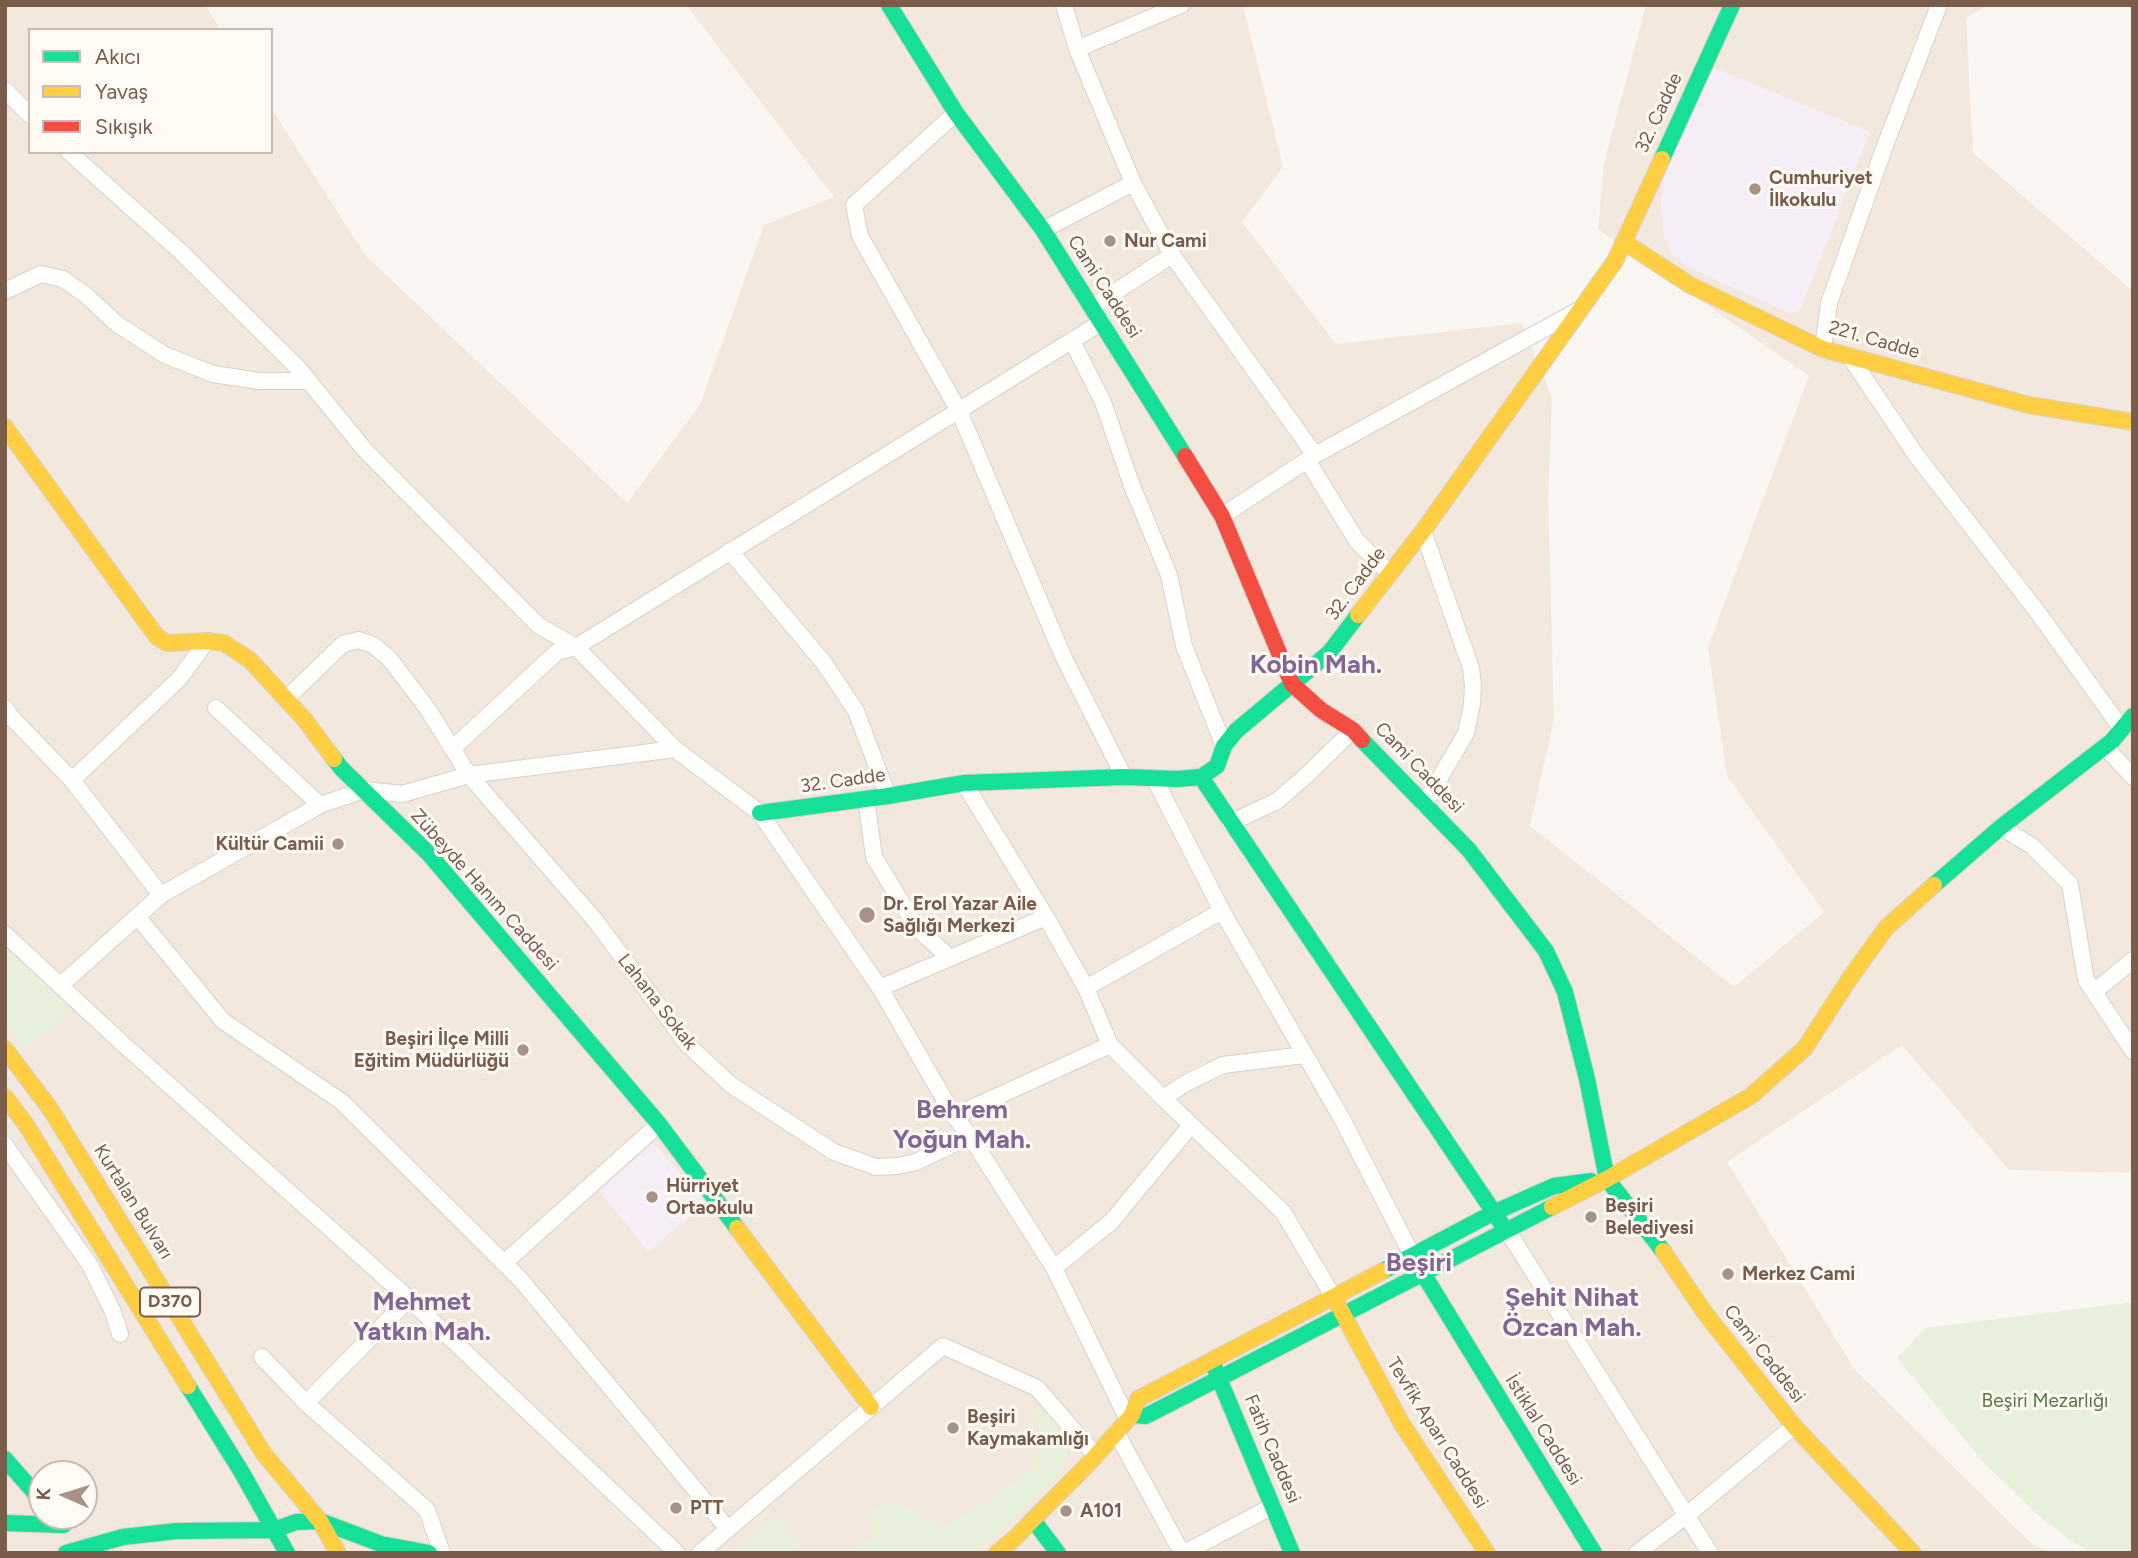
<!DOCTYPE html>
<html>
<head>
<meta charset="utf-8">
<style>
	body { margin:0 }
	#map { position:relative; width:2138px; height:1558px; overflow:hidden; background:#f9f5f0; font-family:Figtree,sans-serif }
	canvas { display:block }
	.frame { position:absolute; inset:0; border:7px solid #7a5c4d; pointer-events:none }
	.legend { position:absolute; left:28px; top:28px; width:245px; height:126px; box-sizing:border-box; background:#fffaf3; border:2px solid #cabbb1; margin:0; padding:9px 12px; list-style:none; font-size:21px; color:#7a5c4d }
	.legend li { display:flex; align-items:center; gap:14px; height:35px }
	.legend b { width:35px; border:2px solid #cabbb1 }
	.north { position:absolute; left:28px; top:1460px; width:70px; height:70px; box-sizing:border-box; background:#fffaf3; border:2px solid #cabbb1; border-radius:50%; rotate:273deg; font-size:19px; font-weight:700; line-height:28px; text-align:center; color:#7a5c4d }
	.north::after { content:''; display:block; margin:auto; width:24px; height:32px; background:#a69286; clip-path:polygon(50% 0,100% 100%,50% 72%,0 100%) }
</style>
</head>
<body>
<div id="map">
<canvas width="2138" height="1558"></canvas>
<div class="frame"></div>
<ul class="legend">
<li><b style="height:9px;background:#16e098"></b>Akıcı</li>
<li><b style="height:9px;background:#ffcf43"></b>Yavaş</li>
<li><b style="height:9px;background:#f24e42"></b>Sıkışık</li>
</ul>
<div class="north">K</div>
</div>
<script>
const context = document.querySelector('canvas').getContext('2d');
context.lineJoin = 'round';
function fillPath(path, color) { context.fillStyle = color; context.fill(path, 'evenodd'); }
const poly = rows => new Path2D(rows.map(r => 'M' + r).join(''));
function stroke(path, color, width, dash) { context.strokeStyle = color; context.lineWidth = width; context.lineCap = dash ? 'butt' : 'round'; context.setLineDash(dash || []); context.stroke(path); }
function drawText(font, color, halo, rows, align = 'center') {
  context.font = font + ' Figtree,sans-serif'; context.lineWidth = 6; context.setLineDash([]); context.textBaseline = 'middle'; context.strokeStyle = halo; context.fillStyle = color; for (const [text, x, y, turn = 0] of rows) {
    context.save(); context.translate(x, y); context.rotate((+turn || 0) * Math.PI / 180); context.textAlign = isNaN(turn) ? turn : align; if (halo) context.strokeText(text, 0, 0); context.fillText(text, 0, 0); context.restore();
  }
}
fillPath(poly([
	[5,5,205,5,221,30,30,30,30,152,271,152,271,108,365,255,627,503,700,405,764,225,834,197,686,5,1243,5,1283,167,1242,222,1336,344,1522,323,1552,397,1548,498,1554,719,1530,826,1734,987,1824,912,1727,776,1708,647,1809,376,1598,229,1604,164,1646,5,1987,5,1966,18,1973,153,2133,291,2133,1173,2009,1170,1902,1045,1727,1162,1855,1370,2033,1545,2053,1553,5,1553],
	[42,1474,84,1474,84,1516,42,1516]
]), '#f2e8de');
fillPath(poly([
	[1710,66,1870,132,1800,311,1789,313,1690,268,1671,254,1664,237,1661,205,1663,173],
	[654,1143,705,1203,649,1252,599,1191]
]), '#f6eef6');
fillPath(poly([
	[5,945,74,1008,25,1050,5,1019],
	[2133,1302,2133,1553,2090,1553,2069,1539,2037,1514,1986,1465,1897,1358,1926,1328],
	[1040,1406,1061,1427,1070,1450,1061,1474,1014,1519,976,1553,832,1553,856,1547,876,1537,870,1510,890,1503,901,1503,941,1528,984,1503,1033,1468,1041,1446,1038,1424,1032,1412],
	[777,1514,801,1553,733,1553]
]), '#e7f0db');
const street = poly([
	[1064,5,1077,49,1133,183,1172,255,1315,455],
	[1077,49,1181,5],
	[5,90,30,115],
	[956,113,854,205,860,236,959,411,1063,656,1124,777],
	[69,152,181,252,299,369,364,449,538,625,576,647,675,749,760,813,880,988,954,1116,970,1136,1054,1268,1128,1420],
	[1043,230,1133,183],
	[5,291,41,274,63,279,87,296,117,324,165,355,213,374,259,381,309,381],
	[1092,307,1172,255],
	[1072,341,1103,402,1132,486,1169,575,1184,646,1224,746],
	[1823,349,1829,303,1886,143,1939,5],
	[1850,357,1916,455,2036,610,2122,729],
	[1307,460,1357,541,1390,574],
	[1222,516,1315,455,1577,311],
	[1423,531,1471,668,1473,685,1472,704,1466,733,1424,805],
	[730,551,824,663,856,711,888,796],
	[286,699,343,644,359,640,373,645,389,658,427,708,469,775,594,919,687,1044,731,1085,834,1152,876,1167,897,1166,916,1162,970,1136],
	[5,708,13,719,72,780,161,895],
	[216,708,320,805],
	[2105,747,2133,777],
	[452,749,557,652,576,647,1102,322],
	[1154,778,1222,911,1341,1117,1413,1257],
	[72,780,179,679,207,641],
	[964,783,1046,917,1086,988,1110,1045,1163,1098,1283,1212,1334,1298],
	[866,799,874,857,917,928,950,958],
	[1230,823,1277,801,1308,774,1353,730],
	[2001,827,2032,846,2070,884,2086,980,2133,1051],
	[137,916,223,1021,342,1102,521,1280,728,1529],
	[5,934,122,1043,409,1299,677,1553],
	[61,985,161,895,320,805,364,790,402,794,469,775,675,749],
	[880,988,1046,917],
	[1086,988,1222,911],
	[2094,992,2133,960],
	[1163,1098,1186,1083,1223,1065,1304,1055],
	[954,1116,1110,1045],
	[5,1145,90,1265,113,1312,120,1334],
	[1507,1230,1710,1553],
	[504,1263,659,1124],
	[1054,1268,1112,1221,1191,1125],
	[262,1357,306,1403,427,1510,442,1553],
	[306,1403,409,1299],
	[1116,1432,1182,1553],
	[700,1553,943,1346,1037,1388,1096,1456],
	[1184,1553,1273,1506],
	[1637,1553,1687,1515,1794,1426]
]);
const fast = poly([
	[889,5,956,113,1043,230,1185,456],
	[1662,159,1732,5],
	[1362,740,1469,850,1546,951,1565,992,1587,1079,1607,1179,1663,1251],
	[334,759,342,769,429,854,659,1124,737,1228],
	[1201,777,1501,1223],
	[760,813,888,796,964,783,1124,777,1177,779,1201,777,1217,766,1224,746,1236,731,1329,653,1358,615],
	[1934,885,2001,827,2112,741,2133,716],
	[1416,1262,1594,1553],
	[1383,1271,1493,1213,1554,1186,1591,1181],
	[1213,1364,1292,1553],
	[188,1386,241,1471,287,1553],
	[1132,1415,1146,1416,1552,1207],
	[5,1459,42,1501],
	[1033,1520,1058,1553],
	[5,1523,64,1525],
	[66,1553,123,1537,177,1531,274,1530,296,1522,320,1521,381,1544,429,1553]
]);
const slow = poly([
	[1624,242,1690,285,1823,349,2029,405,2133,422],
	[5,427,157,637,167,643,207,641,224,643,250,660,305,720,334,759],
	[1358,615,1423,531,1615,261,1662,159],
	[5,1049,49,1107,264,1454,320,1521,338,1553],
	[5,1097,25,1123,188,1386],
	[1552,1207,1607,1179,1751,1096,1805,1048,1850,978,1886,928,1934,885],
	[737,1228,871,1407],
	[1663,1251,1705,1313,1794,1426,1913,1553],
	[1337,1303,1402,1424,1487,1553],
	[997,1553,1014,1539,1092,1460,1132,1415,1138,1399,1383,1271]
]);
const jam = poly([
	[1185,456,1222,516,1292,684,1321,710,1353,730,1362,740]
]);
stroke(street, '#d7d1cb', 18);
stroke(fast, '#d9d2cb', 18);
stroke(slow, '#d9d2cb', 18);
stroke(jam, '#d9d2cb', 18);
stroke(street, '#fefefd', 16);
stroke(fast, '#16e098', 16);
stroke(slow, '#ffcf43', 16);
stroke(jam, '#f24e42', 16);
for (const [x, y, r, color] of [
	[1755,189,7,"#a69286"],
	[1110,241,7,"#a69286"],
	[338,844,7,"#a69286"],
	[867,915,9,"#a69286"],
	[523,1050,7,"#a69286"],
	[652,1197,7,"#a69286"],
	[1591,1217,7,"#a69286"],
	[1728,1274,7,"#a69286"],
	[953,1428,7,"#a69286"],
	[676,1508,7,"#a69286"],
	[1066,1511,7,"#a69286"]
]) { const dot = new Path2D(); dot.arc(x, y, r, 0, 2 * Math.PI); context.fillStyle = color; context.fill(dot); stroke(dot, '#fffaf3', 2.5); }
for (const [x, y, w] of [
	[170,1302,60]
]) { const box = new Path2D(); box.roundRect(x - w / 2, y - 14.5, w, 29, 5); context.fillStyle = '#fffaf3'; context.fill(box); stroke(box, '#7a5c4d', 2); }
drawText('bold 18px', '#7a5c4d', null, [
	["D370",170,1302]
]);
drawText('19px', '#7a5c4d', '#fffaf3', [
	["32. Cadde",1659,113,-65],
	["Cami Caddesi",1104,287,57],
	["221. Cadde",1874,340,16],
	["32. Cadde",1356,584,-53],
	["Cami Caddesi",1419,768,46],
	["32. Cadde",843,781,-8],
	["Zübeyde Hanım Caddesi",484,890,48],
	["Lahana Sokak",657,1002,52],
	["Kurtalan Bulvarı",133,1202,58],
	["Cami Caddesi",1764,1354,52],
	["İstiklal Caddesi",1543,1430,58],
	["Tevfik Aparı Caddesi",1437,1433,58],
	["Fatih Caddesi",1272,1449,67]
]);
drawText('bold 19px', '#7a5c4d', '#fffaf3', [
	["Cumhuriyet",1769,178],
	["İlkokulu",1769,200],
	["Nur Cami",1124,241],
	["Kültür Camii",324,844,"right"],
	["Dr. Erol Yazar Aile",883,904],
	["Sağlığı Merkezi",883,926],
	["Beşiri İlçe Milli",509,1039,"right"],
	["Eğitim Müdürlüğü",509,1061,"right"],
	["Hürriyet",666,1186],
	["Ortaokulu",666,1208],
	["Beşiri",1605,1206],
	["Belediyesi",1605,1228],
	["Merkez Cami",1742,1274],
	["Beşiri",967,1417],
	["Kaymakamlığı",967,1439],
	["PTT",690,1508],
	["A101",1080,1511]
], 'left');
drawText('19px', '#537a41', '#fffaf3', [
	["Beşiri Mezarlığı",2045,1401]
]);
drawText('bold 26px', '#846695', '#fffaf3', [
	["Kobin Mah.",1316,665],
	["Behrem",962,1110],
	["Yoğun Mah.",962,1140],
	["Beşiri",1419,1263],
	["Şehit Nihat",1572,1298],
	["Özcan Mah.",1572,1328],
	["Mehmet",422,1302],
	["Yatkın Mah.",422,1332]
]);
</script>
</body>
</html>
